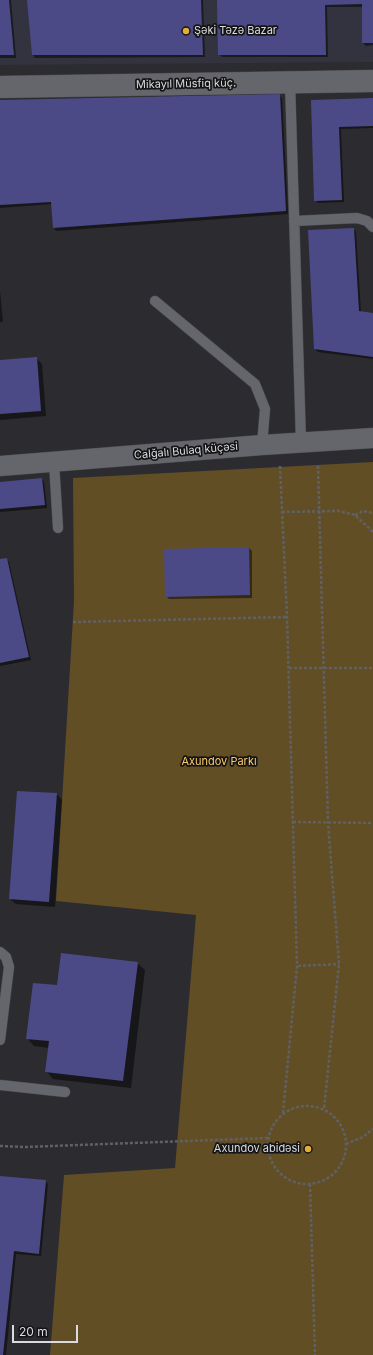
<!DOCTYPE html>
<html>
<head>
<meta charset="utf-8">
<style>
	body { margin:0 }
	#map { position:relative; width:373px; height:1355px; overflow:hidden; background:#2b2b30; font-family:Inter,sans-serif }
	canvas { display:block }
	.scale { position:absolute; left:12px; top:1325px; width:66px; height:18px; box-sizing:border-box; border:2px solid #dadbde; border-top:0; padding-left:5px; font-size:12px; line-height:14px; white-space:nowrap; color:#dadbde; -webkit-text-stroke:3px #141416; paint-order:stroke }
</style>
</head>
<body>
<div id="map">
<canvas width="373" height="1355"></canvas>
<div class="scale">20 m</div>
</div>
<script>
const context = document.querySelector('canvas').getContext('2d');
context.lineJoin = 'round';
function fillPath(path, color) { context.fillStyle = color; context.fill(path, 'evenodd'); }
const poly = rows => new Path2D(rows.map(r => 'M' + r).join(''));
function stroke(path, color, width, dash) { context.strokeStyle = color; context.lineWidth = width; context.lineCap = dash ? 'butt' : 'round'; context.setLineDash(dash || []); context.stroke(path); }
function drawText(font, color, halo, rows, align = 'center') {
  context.font = font + ' Inter,sans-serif'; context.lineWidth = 3.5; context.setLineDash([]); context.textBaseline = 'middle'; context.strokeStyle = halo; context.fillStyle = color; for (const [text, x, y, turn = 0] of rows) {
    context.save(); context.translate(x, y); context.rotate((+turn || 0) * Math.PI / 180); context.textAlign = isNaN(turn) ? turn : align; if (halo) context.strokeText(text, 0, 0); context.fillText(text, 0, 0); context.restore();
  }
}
fillPath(poly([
	[0,0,373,0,373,62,0,65]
]), '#32333e');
fillPath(poly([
	[373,462,373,1355,50,1355,64,1175,175,1168,196,915,56,901,74,601,73,478]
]), '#624e24');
fillPath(poly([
	[0,0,11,0,16,58,0,58],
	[28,0,203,0,205,57,35,58,33,55],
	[218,0,373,0,373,45,366,46,363,43,363,7,327,7,328,57,222,57,219,54],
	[279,95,282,98,288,214,56,231,54,228,52,204,0,208,0,101],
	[373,99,373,128,341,129,344,202,318,203,315,200,312,101],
	[354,229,356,232,361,312,373,314,373,359,318,352,315,349],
	[0,291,3,322,0,322],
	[36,358,42,364,46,416,0,420,0,361],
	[42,479,44,482,47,508,0,512,0,483],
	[249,548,252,551,252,598,169,599,166,596],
	[7,559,9,562,31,660,0,666,0,560],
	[57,794,62,800,55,907,16,904,10,899],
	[137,963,145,970,131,1088,53,1079,46,1071,49,1048,34,1046,27,1038,58,986],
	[0,1177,45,1181,48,1184,41,1256,16,1254,6,1355,0,1355]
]), '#0007');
fillPath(poly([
	[0,0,9,0,14,55,0,55],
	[27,0,201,0,203,55,32,55],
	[217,0,373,0,373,43,362,43,362,4,325,5,326,55,218,55],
	[280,94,286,211,53,228,51,202,0,205,0,100],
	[373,98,373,126,339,127,342,200,314,201,311,100],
	[354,228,359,311,373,313,373,357,314,349,308,230],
	[37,357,41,411,0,414,0,360],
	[42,478,45,505,0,509,0,482],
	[249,547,250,595,165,597,164,549],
	[7,558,29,657,0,663,0,559],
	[17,791,57,793,49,902,9,899],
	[61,953,138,962,123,1081,45,1072,49,1041,26,1039,33,983,57,985],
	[0,1176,46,1180,39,1254,14,1251,3,1355,0,1355]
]), '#4b4a87');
const lane = poly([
	[290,82,301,442],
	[294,221,357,218,367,221,373,227],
	[155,301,255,384,265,409,262,445],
	[54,462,58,528],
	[0,952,6,957,9,967,0,1040],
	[0,1085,65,1092]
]);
const street = poly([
	[0,466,262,445,373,438]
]);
const secondary = poly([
	[0,87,373,81]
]);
stroke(lane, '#47484b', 11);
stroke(street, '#47484b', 21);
stroke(secondary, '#47484b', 23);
stroke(poly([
	[280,466,287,617,297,966,283,1113],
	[318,466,328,823,339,964,324,1109],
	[282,512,339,511,355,515,373,532],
	[355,515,363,511,373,513],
	[73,622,287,617],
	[289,668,373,668],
	[293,822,373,823],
	[298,966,339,964],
	'268 1145a39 39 0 1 1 78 0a39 39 0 1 1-78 0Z',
	[346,1144,363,1137,373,1129],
	[0,1146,25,1147,268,1138],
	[310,1184,315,1355]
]), '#606165', 2.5, [3, 2]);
stroke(lane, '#65666c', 10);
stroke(street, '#65666c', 20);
stroke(secondary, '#65666c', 22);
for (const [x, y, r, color] of [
	[186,31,4,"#e3ae35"],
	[308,1149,4,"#e3ae35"]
]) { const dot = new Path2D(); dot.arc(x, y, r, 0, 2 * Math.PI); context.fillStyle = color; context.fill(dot); stroke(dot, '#141416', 1.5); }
drawText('11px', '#dadbde', '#141416', [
	["Şəki Təzə Bazar",194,31],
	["Axundov abidəsi",300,1149,"right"]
], 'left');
drawText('11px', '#dadbde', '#141416', [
	["Mikayıl Müsfiq küç.",186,84,-1],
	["Calğalı Bulaq küçəsi",186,451,-5]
]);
drawText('11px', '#fbcb69', '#141416', [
	["Axundov Parkı",219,762]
]);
</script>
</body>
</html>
